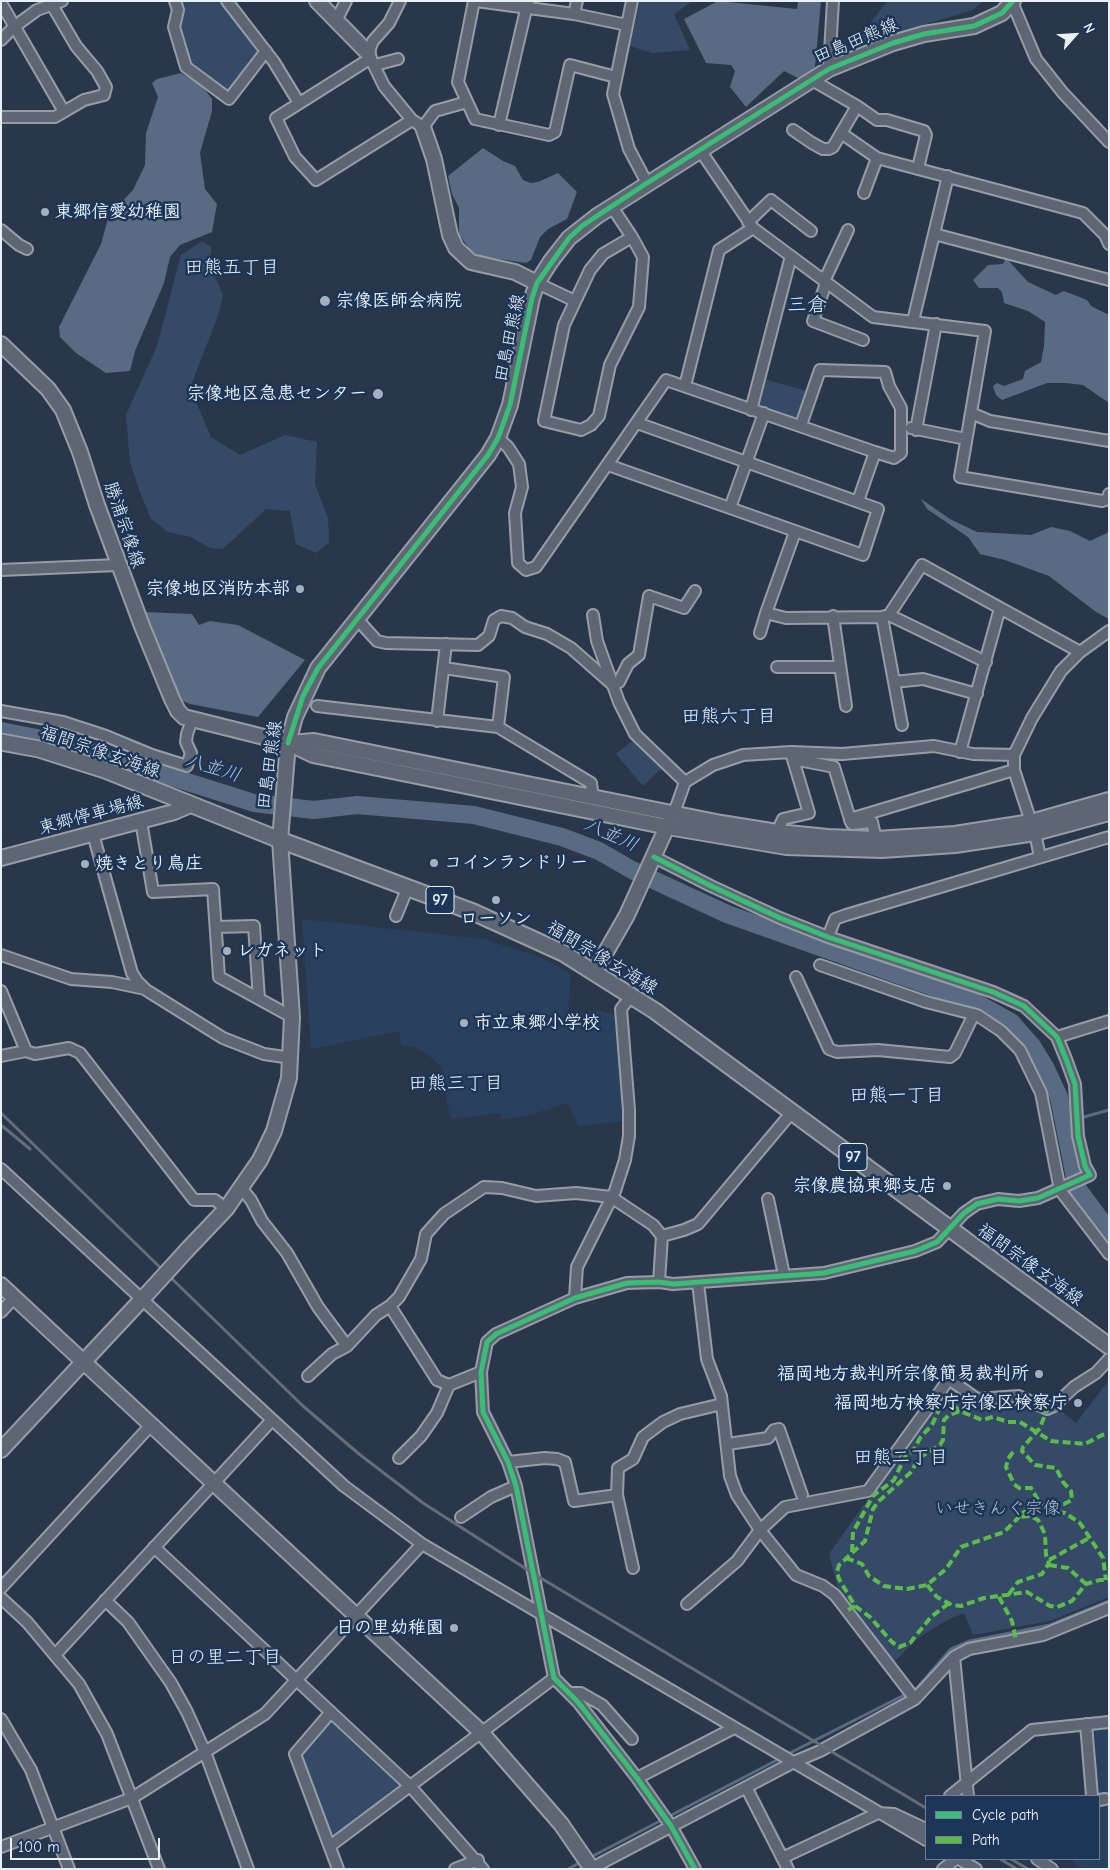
<!DOCTYPE html>
<html>
<head>
<meta charset="utf-8">
<style>
	body { margin:0 }
	#map { position:relative; width:1110px; height:1870px; overflow:hidden; background:#2a374a; font-family:"Comic Neue",sans-serif }
	canvas { display:block }
	.frame { position:absolute; inset:0; border:2px solid #e8f1f8; pointer-events:none }
	.legend { position:absolute; left:925px; top:1795px; width:175px; height:65px; box-sizing:border-box; background:#1d3557; border:1px solid #6e8097; margin:0; padding:6px 9px; list-style:none; font-size:15px; color:#e8f1f8 }
	.legend li { display:flex; align-items:center; gap:10px; height:25px }
	.legend b { width:25px; border:1px solid #6e8097 }
	.north { position:absolute; left:1050px; top:10px; width:50px; height:50px; -webkit-text-stroke:4px #1d3557; paint-order:stroke; rotate:64deg; font-size:14px; font-weight:700; line-height:20px; text-align:center; color:#e8f1f8 }
	.north::after { content:''; display:block; margin:auto; width:18px; height:22px; background:#e8f1f8; clip-path:polygon(50% 0,100% 100%,50% 72%,0 100%) }
	.scale { position:absolute; left:10px; top:1838px; width:150px; height:22px; box-sizing:border-box; border:2px solid #e8f1f8; border-top:0; padding-left:6px; font-size:15px; line-height:18px; white-space:nowrap; color:#e8f1f8; -webkit-text-stroke:4px #1d3557; paint-order:stroke }
</style>
</head>
<body>
<div id="map">
<canvas width="1110" height="1870"></canvas>
<div class="frame"></div>
<ul class="legend">
<li><b style="height:6px;background:#3abd76"></b>Cycle path</li>
<li><b style="height:6px;background:#5cbc4b"></b>Path</li>
</ul>
<div class="north">N</div>
<div class="scale">100 m</div>
</div>
<script>
const context = document.querySelector('canvas').getContext('2d');
context.lineJoin = 'round';
function fillPath(path, color) { context.fillStyle = color; context.fill(path, 'evenodd'); }
const poly = rows => new Path2D(rows.map(r => 'M' + r).join(''));
function stroke(path, color, width, dash) { context.strokeStyle = color; context.lineWidth = width; context.lineCap = dash ? 'butt' : 'round'; context.setLineDash(dash || []); context.stroke(path); }
function drawText(font, color, halo, rows, align = 'center') {
  context.font = font + ' "Comic Neue","Klee One",sans-serif'; context.lineWidth = 5; context.setLineDash([]); context.textBaseline = 'middle'; context.strokeStyle = halo; context.fillStyle = color; for (const [text, x, y, turn = 0] of rows) {
    context.save(); context.translate(x, y); context.rotate((+turn || 0) * Math.PI / 180); context.textAlign = isNaN(turn) ? turn : align; if (halo) context.strokeText(text, 0, 0); context.fillText(text, 0, 0); context.restore();
  }
}
fillPath(poly([
	[302,919,484,939,545,959,571,974,568,1014,597,1011,618,1015,625,1121,578,1126,568,1103,533,1114,502,1120,501,1113,451,1119,440,1066,427,1054,415,1047,402,1046,399,1031,311,1049],
	[1109,1728,1109,1869,1079,1869,1071,1859,1099,1859,1099,1796,1094,1730]
]), '#2a405f');
fillPath(poly([
	[178,1,221,1,259,55,228,92,190,64,178,27],
	[640,1,692,1,674,14,690,50,652,53,630,46],
	[888,1,983,1,973,10,850,47],
	[202,241,211,247,211,267,223,295,219,313,190,388,211,437,240,455,285,435,317,442,315,484,328,518,329,542,316,553,296,544,290,511,266,509,223,549,210,548,191,537,168,532,151,519,140,492,130,462,126,415,157,346,181,255],
	[763,379,808,391,799,418,795,421,757,407,756,403],
	[635,739,663,767,643,786,616,754],
	[1109,1380,1109,1597,1050,1621,973,1635,964,1613,947,1620,917,1639,892,1664,839,1593,829,1554,949,1384,974,1401,1010,1398,1052,1413,1056,1407,1076,1423],
	[328,1720,335,1721,400,1782,401,1788,337,1835,330,1836,301,1757,302,1751]
]), '#354a67');
fillPath(poly([
	[718,1,797,9,798,1,821,1,815,67,800,79,784,71,746,107,730,87,735,71,731,65,706,63,684,19],
	[181,73,201,85,212,99,212,111,200,153,205,189,217,204,212,232,180,245,170,257,164,283,135,351,130,371,106,373,76,353,60,337,59,327,101,244,109,215,133,190,145,165,146,133,158,97,152,83,157,79],
	[483,148,503,161,515,166,523,180,531,183,538,182,558,173,577,192,567,219,548,229,540,237,531,260,526,263,479,256,470,250,459,234,459,208,452,194,448,176],
	[1006,258,1028,282,1056,295,1064,291,1087,300,1091,306,1109,315,1109,403,1083,385,1066,383,1047,383,1002,400,996,395,993,386,997,383,1004,386,1023,379,1025,371,1041,362,1044,346,1045,322,1028,311,1004,303,1002,292,998,288,979,288,973,280,988,265,1003,264],
	[921,499,950,519,977,532,1031,535,1051,527,1070,531,1090,541,1109,532,1109,619,1096,612,1049,576,1005,560,980,554,968,537,927,509],
	[144,612,192,614,199,625,210,621,238,625,305,660,258,717,190,704,181,700]
]), '#586b83');
stroke(poly([
	[1084,1117,1109,1110],
	[786,1755,916,1689,951,1649,970,1641,1050,1625,1109,1601],
	[589,1858,781,1758],
	[568,1869,581,1862]
]), '#586b83', 3);
stroke(poly([
	[1,731,67,744,254,803,314,810,357,805,474,815,562,837,599,851,632,870,727,914,975,1002,1011,1022,1032,1046,1045,1067,1059,1097,1077,1188,1109,1231]
]), '#586b83', 18);
const street = poly([
	[175,1,178,10,174,27,186,67,229,99,266,51],
	[227,1,274,62,299,103],
	[400,1,389,23,373,41,368,53,384,86,412,120,423,127,435,111,467,102],
	[474,1,458,82,475,119,549,135,555,132,570,65,616,77],
	[476,1,574,14,627,25],
	[632,1,613,94,629,149,647,183],
	[1012,2,1036,59,1063,93,1109,142],
	[1,3,63,110],
	[574,14,577,1],
	[336,21,346,1],
	[1,40,14,27,37,10,62,1],
	[371,58,276,118,295,157,316,180,412,120],
	[375,65,398,59],
	[829,69,833,1],
	[812,80,857,106,877,120,887,120,924,131,926,135,918,168],
	[1,117,55,117,84,100,104,95,106,87,97,71,76,46,52,5],
	[499,125,528,1],
	[793,130,812,143,823,149,829,149,833,147,857,106],
	[841,133,877,158,1083,213,1105,235,1109,244],
	[700,150,753,228,873,317,985,331,960,477,1102,501,1108,499,1109,494],
	[864,193,877,158],
	[612,207,632,237,643,257,639,307,610,365,599,416,591,425,581,430,544,421,564,325,590,270,603,254,632,237],
	[748,222,771,200,811,231],
	[1,230,19,245,27,249],
	[934,234,1109,280],
	[822,279,827,275,848,230],
	[537,283,575,301],
	[826,283,813,321,863,340],
	[913,321,948,176],
	[685,386,719,250,753,228],
	[751,410,791,256],
	[971,413,990,421,1109,441],
	[911,428,966,439],
	[916,430,936,324],
	[498,438,508,447,519,464,522,487,515,513,518,563,526,570,536,567,666,380,875,452,894,458,901,453,901,408,889,386,885,372,820,370,801,425],
	[608,465,863,555,878,509,637,423],
	[858,501,875,452],
	[730,508,764,413],
	[795,532,766,613,786,618,882,617,889,615,922,565,1080,652],
	[1,570,118,565],
	[593,615,597,641,619,702,635,734,685,782],
	[889,615,986,662],
	[833,616,846,706],
	[882,617,902,725],
	[357,619,377,641,386,643,478,645,489,636,494,620,501,616,512,618,525,627,547,634,571,648,613,685],
	[760,633,766,613],
	[777,667,840,667],
	[444,668,504,677,498,727],
	[894,682,923,679,977,694],
	[613,685,619,682,628,664,639,655,649,596,684,608,695,591],
	[317,706,498,727,591,783,593,798],
	[1,711,63,722,106,736,152,755,187,766,191,753,186,742,187,734,192,720],
	[437,721,446,644],
	[960,752,1000,608],
	[793,759,834,767,850,819,1014,770],
	[674,813,685,782,713,765,743,755,791,752,842,754,934,746,973,754,1014,755],
	[850,820,852,824,872,822,876,839],
	[141,821,153,892,213,889,219,977,292,1017],
	[1031,822,1014,770,1014,755,1032,718,1061,671,1080,652,1109,631],
	[777,832,783,819,809,813,792,756],
	[1035,833,1040,857],
	[93,834,132,973,137,981,146,990,223,1038,264,1054,291,1058],
	[654,857,711,886,780,918,828,937,993,992,1024,1006,1057,1037,1066,1059,1075,1084,1078,1136,1085,1166,1090,1175,1038,1198,1019,1201,998,1199,977,1204,964,1213,937,1242,915,1251,824,1273,673,1284,659,1282,627,1283,575,1298,496,1334,487,1342,481,1372,483,1412,508,1462,516,1486,554,1678,578,1702,637,1778,671,1826,695,1869],
	[396,916,408,887],
	[216,927,254,926,259,999],
	[828,937,835,919,846,915,1109,837],
	[1,955,71,979,112,982,145,989],
	[820,965,926,1002,977,1015,1001,1031,1020,1050,1041,1093,1060,1190,1109,1254],
	[796,977,829,1049,837,1052,878,1050,950,1057,955,1053,974,1014],
	[1,991,26,1051],
	[1057,1037,1109,1021],
	[1,1056,26,1051,35,1054,69,1048,80,1053,194,1200,215,1200,226,1209],
	[1,1169,344,1486,422,1544,926,1840],
	[242,1189,251,1200,262,1221,287,1253,318,1307,347,1346],
	[768,1199,784,1275],
	[662,1236,684,1230,698,1224,792,1112],
	[698,1283,707,1359,721,1396,730,1476,737,1495,760,1530,796,1575,823,1586,835,1595,915,1699],
	[575,1298,577,1267,615,1191,625,1160,629,1136,629,1110,621,1009,631,996],
	[390,1306,437,1380,449,1385,481,1372],
	[1,1312,14,1298],
	[308,1376,332,1354,347,1346,376,1315,390,1306,399,1297,421,1259,426,1234,444,1214,484,1187,502,1188,536,1196,576,1193,611,1197,653,1225,662,1236,659,1282],
	[728,1444,768,1438,774,1430,779,1429,802,1495],
	[399,1458,421,1436,437,1413,449,1385],
	[508,1462,545,1458,557,1459,565,1462,574,1501,617,1495],
	[461,1517,491,1497,516,1486],
	[154,1547,410,1786,483,1869],
	[633,1568,617,1495,618,1468,633,1459,643,1437,663,1422,680,1414,722,1404],
	[1,1588,151,1425],
	[1,1598,27,1622,79,1684,107,1734,159,1869],
	[105,1600,128,1622,171,1683,187,1712,205,1752,248,1869],
	[687,1604,737,1561,760,1530,785,1507,868,1491,949,1379,977,1399,1019,1396,1047,1409,1054,1406,1074,1387,1096,1373,1109,1359],
	[55,1655,272,1420],
	[954,1657,968,1796],
	[569,1693,581,1693,602,1705,632,1739],
	[331,1712,295,1754,338,1869],
	[1,1719,31,1770,69,1869],
	[1086,1724,1092,1796],
	[637,1778,734,1728],
	[746,1787,788,1869],
	[950,1796,1032,1730,1109,1722],
	[1099,1800,1105,1799],
	[330,1846,554,1678],
	[1,1847,132,1798,265,1714,422,1544],
	[782,1858,878,1813,894,1814,926,1829],
	[959,1859,976,1869],
	[1037,1859,1052,1869],
	[592,1868,794,1762,820,1751,915,1699,954,1657,969,1649,1043,1635,1109,1608],
	[455,1869,478,1860],
	[943,1869,956,1859]
]);
const secondary = poly([
	[317,1,368,53],
	[423,127,434,159,450,235,456,248,471,262,515,272,537,283],
	[1,344,48,389,63,410,80,452,97,505,142,626,172,699,178,711,184,717,288,743,313,755,668,827,786,847,882,850,955,845,1035,833,1109,813],
	[291,743,314,741,721,823,777,832,828,837,876,839,955,834,1031,822,1109,800],
	[1,858,174,812,190,805],
	[595,971,627,915,670,820],
	[187,1250,226,1209,260,1160,274,1131,289,1078,292,1017,280,840,288,743,295,717,318,668,465,484,488,455,498,438,510,405,532,298,537,283,551,261,569,238,597,216,829,69,893,43,924,34,974,26,1002,13,1013,1],
	[1,1285,481,1732,561,1824,592,1869],
	[1,1450,146,1295]
]);
const primary = poly([
	[1,742,39,749,105,770,280,840,473,912,563,953,655,1011,1109,1346]
]);
stroke(street, '#959da7', 14);
stroke(secondary, '#959da7', 18);
stroke(primary, '#959da7', 19);
stroke(street, '#5d6672', 10);
stroke(secondary, '#5d6672', 14);
stroke(primary, '#5d6672', 15);
stroke(poly([
	[1,1113,303,1406,359,1454,423,1503,534,1574,926,1808],
	[1,1125,30,1149],
	[1000,1859,1017,1869],
	[1011,1859,1028,1869]
]), '#656d78', 3);
const secondaryBridge = poly([
	[146,1295,187,1250]
]);
stroke(secondaryBridge, '#959da7', 18, []);
stroke(secondaryBridge, '#5d6672', 14);
stroke(poly([
	[1013,1452,1008,1459,1006,1467,1014,1484,1019,1488,1031,1488,1041,1505,1064,1504,1072,1500,1071,1491,1063,1482,1056,1468,1035,1465,1022,1451,1023,1447,1040,1428,1047,1409],
	[852,1552,853,1532,873,1496,894,1480,906,1455,913,1451,920,1438,932,1425,941,1405,951,1403,960,1411],
	[846,1558,862,1564,869,1576,884,1586,907,1589,927,1585,946,1569,961,1547,1004,1532,1024,1512,1037,1509,1065,1513,1080,1523,1103,1558,1106,1580],
	[1049,1560,1089,1538],
	[1049,1565,1068,1568,1086,1584],
	[927,1585,937,1597,952,1605,961,1606,984,1598,1027,1592,1050,1606,1057,1607,1072,1601,1086,1584,1100,1580,1109,1580],
	[1009,1594,1018,1582,1042,1574,1049,1563,1046,1555,1045,1534,1038,1520,1030,1516,1020,1517],
	[999,1597,1012,1621,1016,1640],
	[855,1606,870,1617,892,1642,899,1647,910,1643,931,1617,948,1604],
	[848,1610,855,1606,839,1579,837,1572,839,1565,865,1541,873,1509,878,1502,910,1473,920,1457,940,1445,943,1440,944,1420,949,1415,960,1411,982,1420,993,1417,1008,1422,1020,1422,1051,1441,1085,1444,1102,1435,1109,1434]
]), '#5cbc4b', 4, [8, 4]);
stroke(poly([
	[288,743,303,696,318,668,465,484,488,455,498,438,510,405,532,298,537,283,569,238,582,226,647,183,829,69,893,43,924,34,974,26,1002,13,1013,1],
	[654,857,711,886,780,918,828,937,993,992,1024,1006,1057,1037,1066,1059,1075,1084,1078,1136,1085,1166,1090,1175,1038,1198,1019,1201,998,1199,977,1204,964,1213,937,1242,915,1251,824,1273,673,1284,659,1282,627,1283,575,1298,496,1334,487,1342,481,1372,483,1412,508,1462,516,1486,554,1678,578,1702,637,1778,671,1826,695,1869]
]), '#3abd76', 5);
for (const [x, y, r, color] of [
	[45,212,5,"#a6b0bb"],
	[325,301,6,"#a6b0bb"],
	[378,394,6,"#a6b0bb"],
	[300,589,5,"#a6b0bb"],
	[434,863,5,"#a6b0bb"],
	[85,864,5,"#a6b0bb"],
	[496,900,5,"#a6b0bb"],
	[227,951,5,"#a6b0bb"],
	[464,1023,5,"#a6b0bb"],
	[947,1186,5,"#a6b0bb"],
	[1039,1374,5,"#a6b0bb"],
	[1078,1403,5,"#a6b0bb"],
	[454,1628,5,"#a6b0bb"]
]) { const dot = new Path2D(); dot.arc(x, y, r, 0, 2 * Math.PI); context.fillStyle = color; context.fill(dot); stroke(dot, '#1d3557', 2); }
for (const [x, y, w] of [
	[440,900,28],
	[853,1157,28]
]) { const box = new Path2D(); box.roundRect(x - w / 2, y - 13.5, w, 27, 4); context.fillStyle = '#1d3557'; context.fill(box); stroke(box, '#e8f1f8', 1); }
drawText('bold 16px', '#e8f1f8', null, [
	["97",440,900],
	["97",853,1157]
]);
drawText('18px', '#e8f1f8', '#1d3557', [
	["田島田熊線",856,41,-23],
	["田島田熊線",510,338,-78],
	["勝浦宗像線",124,525,71],
	["福間宗像玄海線",100,752,19],
	["田島田熊線",270,765,-82],
	["東郷停車場線",91,815,-15],
	["福間宗像玄海線",602,958,31],
	["福間宗像玄海線",1030,1265,36]
]);
drawText('bold 18px', '#e8f1f8', '#1d3557', [
	["東郷信愛幼稚園",55,212],
	["宗像医師会病院",336,301],
	["宗像地区急患センター",367,394,"right"],
	["宗像地区消防本部",290,589,"right"],
	["コインランドリー",444,863],
	["焼きとり鳥庄",95,864],
	["ローソン",496,919,"center"],
	["レガネット",237,951],
	["市立東郷小学校",474,1023],
	["宗像農協東郷支店",937,1186,"right"],
	["福岡地方裁判所宗像簡易裁判所",1029,1374,"right"],
	["福岡地方検察庁宗像区検察庁",1068,1403,"right"],
	["日の里幼稚園",444,1628,"right"]
], 'left');
drawText('18px', '#b3c0ce', '#1d3557', [
	["いせきんぐ宗像",998,1509]
]);
drawText('19px', '#e8f1f8', '#1d3557', [
	["田熊五丁目",232,268],
	["田熊六丁目",729,717],
	["田熊三丁目",456,1084],
	["田熊一丁目",897,1096],
	["田熊二丁目",901,1458],
	["日の里二丁目",225,1658]
]);
drawText('italic 19px', '#b7c4d1', '#1d3557', [
	["八並川",213,768,17],
	["八並川",611,835,24]
]);
drawText('20px', '#e8f1f8', '#1d3557', [
	["三倉",807,305]
]);
</script>
</body>
</html>
